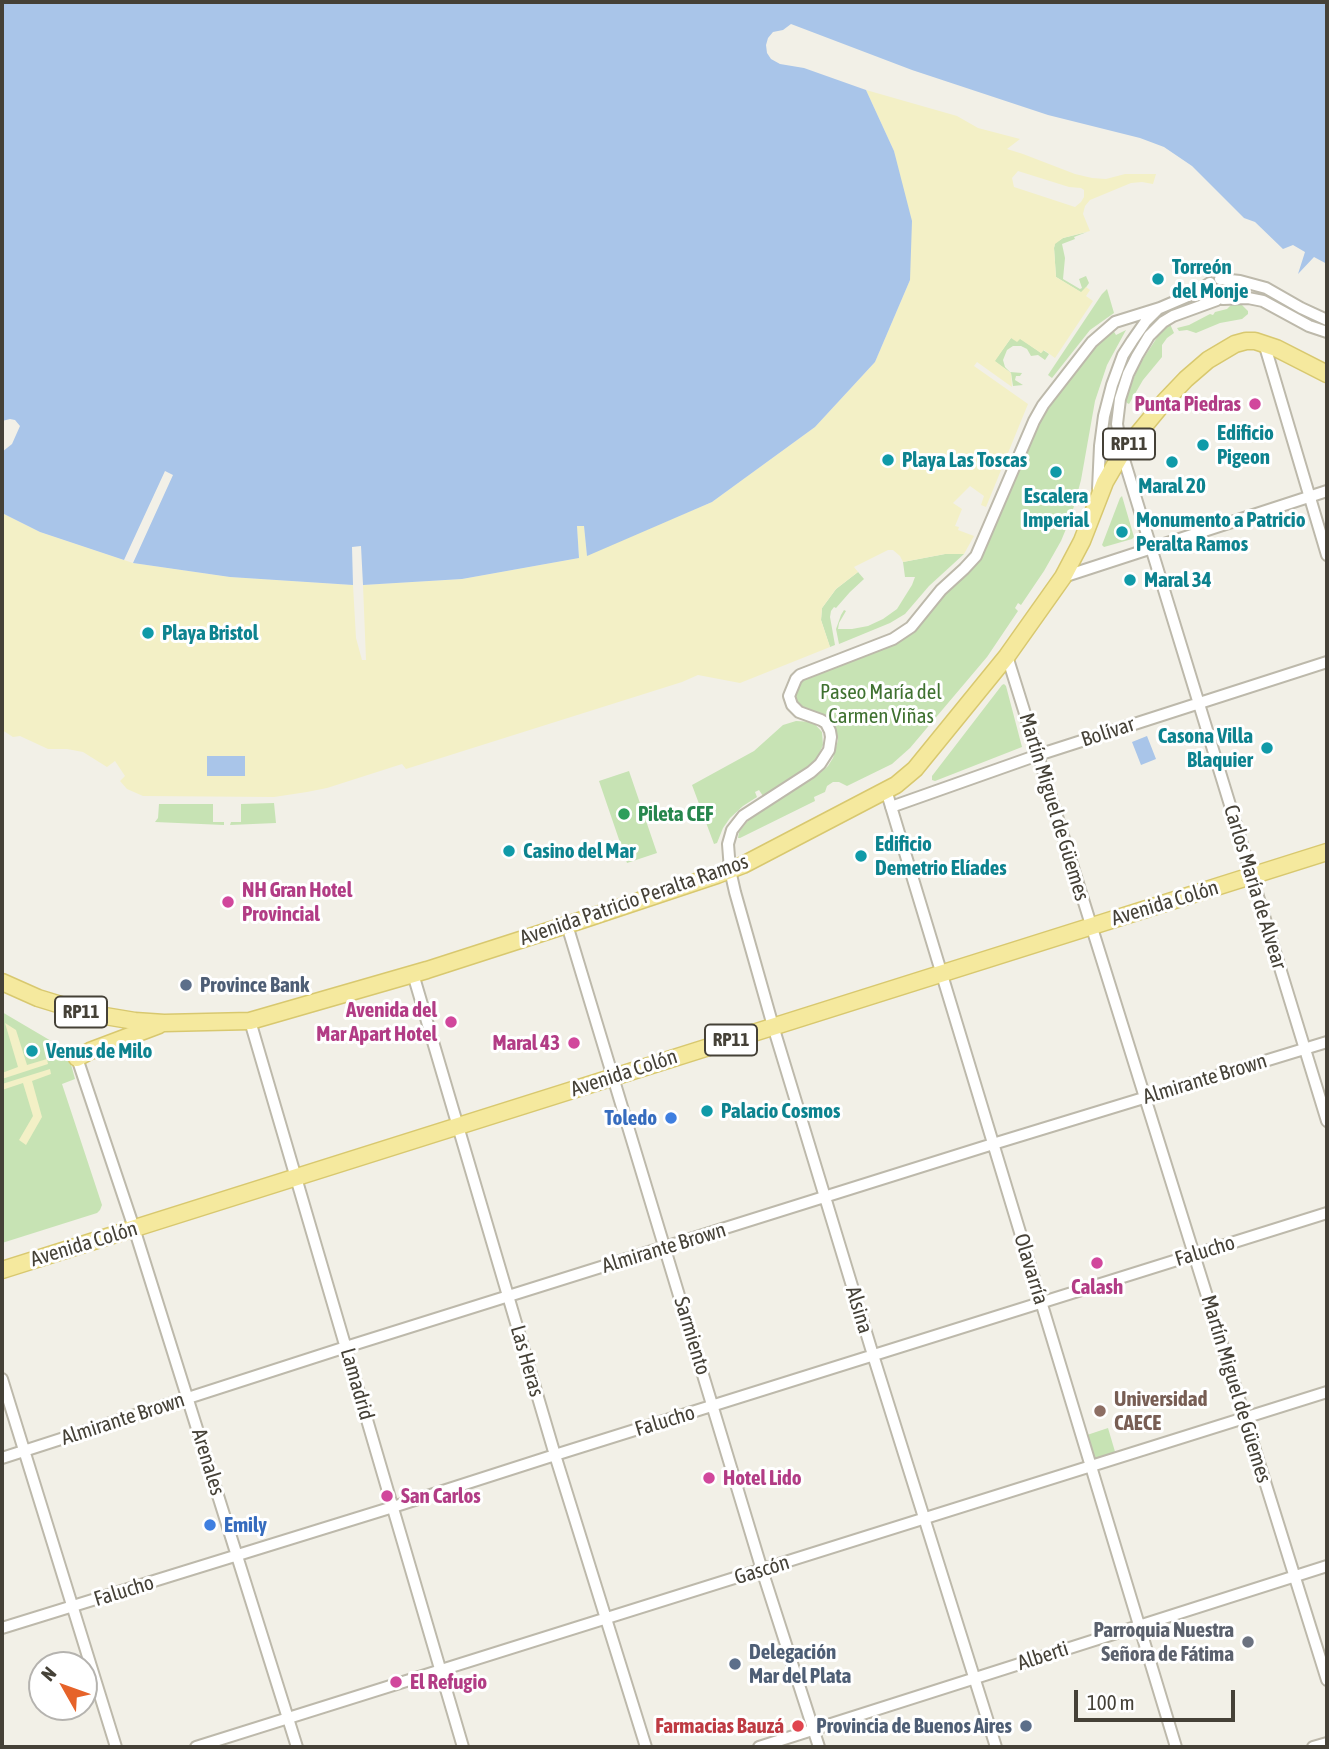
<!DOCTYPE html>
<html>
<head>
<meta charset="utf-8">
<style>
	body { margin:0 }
	#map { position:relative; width:1329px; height:1749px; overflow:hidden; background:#f2f0e7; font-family:"Asap Condensed",sans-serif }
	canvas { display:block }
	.frame { position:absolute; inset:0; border:4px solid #454137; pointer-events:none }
	.north { position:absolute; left:28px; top:1651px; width:70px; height:70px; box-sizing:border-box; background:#fff; border:2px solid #b5b3af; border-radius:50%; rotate:310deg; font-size:19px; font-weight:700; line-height:28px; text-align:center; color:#454137 }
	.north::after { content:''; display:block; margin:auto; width:24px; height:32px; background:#e6632a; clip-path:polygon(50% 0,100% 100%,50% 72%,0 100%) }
	.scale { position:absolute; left:1074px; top:1690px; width:161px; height:32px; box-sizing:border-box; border:4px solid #454137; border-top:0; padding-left:9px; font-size:21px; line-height:24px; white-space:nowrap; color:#454137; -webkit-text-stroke:5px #fff; paint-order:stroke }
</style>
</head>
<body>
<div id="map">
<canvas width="1329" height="1749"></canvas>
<div class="frame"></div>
<div class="north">N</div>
<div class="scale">100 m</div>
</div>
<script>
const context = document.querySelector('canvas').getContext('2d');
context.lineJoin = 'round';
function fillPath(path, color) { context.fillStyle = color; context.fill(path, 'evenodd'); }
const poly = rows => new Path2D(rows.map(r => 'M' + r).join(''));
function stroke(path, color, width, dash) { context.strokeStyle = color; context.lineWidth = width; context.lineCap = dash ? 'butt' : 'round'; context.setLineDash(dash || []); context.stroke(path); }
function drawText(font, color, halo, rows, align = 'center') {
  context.font = font + ' "Asap Condensed",sans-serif'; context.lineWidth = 6; context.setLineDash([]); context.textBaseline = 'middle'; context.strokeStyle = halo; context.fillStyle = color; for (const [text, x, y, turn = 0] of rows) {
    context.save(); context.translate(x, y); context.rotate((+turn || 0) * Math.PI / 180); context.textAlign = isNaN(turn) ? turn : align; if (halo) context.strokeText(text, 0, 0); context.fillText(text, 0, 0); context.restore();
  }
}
fillPath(poly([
	[1087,232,1074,237,1075,239,1062,244,1065,258,1063,279,1080,289,1082,288,1079,279,1086,276,1089,283,1082,293,1056,277,1054,248,1055,243,1063,238],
	[1107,289,1114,313,1090,330,1052,378,1048,375,1102,294],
	[1231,305,1242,305,1248,311,1248,314,1242,319,1220,323,1196,333,1187,330,1179,331,1177,328,1189,325,1210,314,1213,315,1215,312,1227,309],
	[1170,324,1174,333,1167,338,1162,345,1162,357,1143,380,1129,404,1127,403,1125,400,1139,365,1158,336],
	[1113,330,1116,335,1126,330,1107,365,1095,401,1081,480,1071,517,1061,541,1044,571,1021,605,1018,603,1015,608,1018,611,987,657,910,748,892,764,847,786,839,782,833,782,827,786,825,792,814,797,815,801,740,838,738,838,739,832,751,817,819,774,828,766,833,758,838,740,835,727,831,721,824,715,804,709,798,703,795,698,795,691,800,682,806,678,890,645,966,573,1040,420,1095,346],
	[1011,338,1020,338,1041,353,1043,350,1049,354,1045,360,1038,355,1031,356,1027,349,1021,346,1013,346,1007,350,1003,360,1005,367,1010,372,1022,373,1020,376,1016,376,1015,380,1023,385,1013,386,1011,373,994,361],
	[1122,496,1134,537,1132,539,1104,547,1102,545,1120,498],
	[945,554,964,554,929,586,905,614,890,623,839,644,836,629,841,615,844,610,846,611,839,623,838,629,852,629,868,626,883,619,897,609,912,585,915,577,905,577,903,562],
	[858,572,864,579,850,592,836,608,834,607,831,611,830,617,835,645,830,647,821,620,822,608,836,589],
	[1002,685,1004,684,1006,686,1022,747,935,781,932,780,932,776],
	[796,721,813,722,822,732,823,745,818,756,813,763,801,773,763,796,759,790,755,792,757,797,743,806,730,818,723,828,717,843,714,844,692,785,754,751,783,725],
	[629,771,657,853,627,863,599,781],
	[274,803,276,823,230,825,231,822,241,822,241,804],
	[159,804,213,804,213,822,224,822,224,825,155,822,158,818],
	[2,1012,58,1045,69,1057,75,1079,62,1084,102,1205,100,1210,97,1213,2,1243],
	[1108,1428,1116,1455,1090,1463,1087,1435]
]), '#c7e3b4');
fillPath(poly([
	[866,90,957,116,978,128,1020,139,1007,149,1023,154,1075,174,1092,178,1106,179,1125,174,1156,174,1153,184,1142,182,1131,183,1090,200,1085,206,1083,214,1090,231,1063,238,1055,244,1054,248,1056,277,1081,292,1086,287,1090,290,1086,296,1093,301,1055,358,1044,350,1041,353,1020,339,1017,342,1011,338,995,361,1011,373,1012,387,977,362,974,366,1028,404,986,507,981,505,984,496,970,486,953,503,962,509,955,526,959,527,958,530,974,536,964,554,945,554,903,562,900,556,893,550,888,550,854,567,858,572,836,589,822,608,821,620,830,647,740,683,698,675,682,682,406,769,402,764,327,788,307,792,274,797,143,796,127,789,120,781,125,776,115,761,107,767,83,752,67,749,48,749,20,736,13,737,2,730,2,513,40,532,133,563,230,577,353,585,356,638,362,660,366,660,363,585,462,579,579,558,577,526,584,525,587,555,712,502,815,427,875,362,910,280,894,151],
	[1018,171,1069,187,1081,188,1084,190,1084,197,1081,202,1075,207,1014,187,1012,178],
	[5,1023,16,1030,27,1065,47,1059,48,1064,2,1079,2,1073,18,1067],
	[50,1069,51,1074,32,1081,42,1117,26,1145,19,1140,33,1116,23,1083,2,1090,2,1084]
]), '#f3f0c6');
fillPath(poly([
	[2,2,1327,2,1327,264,1314,257,1298,274,1305,252,1293,245,1283,249,1255,222,1244,218,1192,166,1164,147,1140,138,1048,115,912,70,791,24,783,30,773,32,768,38,766,45,767,53,771,59,780,64,804,68,866,90,894,151,912,221,910,280,875,362,815,427,712,502,587,556,584,526,577,526,579,558,462,579,363,585,361,546,352,547,353,585,230,577,133,563,173,475,165,471,124,560,40,532,2,513,2,452,12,444,20,426,15,420,10,419,2,421],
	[1147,736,1156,759,1141,765,1132,742],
	[207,756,245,756,245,776,207,776]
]), '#a9c5e9');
const street = poly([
	[1220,279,1240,281,1266,288,1301,308,1327,320],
	[1223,299,1248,298,1263,301,1309,326,1327,332],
	[1217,300,1173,316,1163,322,1149,336,1137,356,1128,374,1120,399,1117,424,1122,453,1327,1121],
	[1264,343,1327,555],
	[1098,489,1100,446,1104,416,1112,385,1123,355,1132,341,1146,321,1157,310],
	[1063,577,1327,491],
	[1007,656,1327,1680],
	[886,790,1176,1747],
	[891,807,1038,755,1327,662],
	[567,925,762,1570,819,1747],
	[413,974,555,1455,646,1747],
	[250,1021,463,1747],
	[77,1058,134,1228,297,1747],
	[2,1379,116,1747],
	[2,1458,346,1347,993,1144,1327,1042],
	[2,1628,393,1507,555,1455,1327,1213],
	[196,1747,1327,1392],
	[759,1747,1327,1566],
	[996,1747,873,1355,773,1026,735,892,730,870,728,844,732,830,743,816,811,772,820,764,829,750,831,737,830,731,826,723,821,720,799,712,792,705,789,696,796,679,800,675,893,639,911,627,941,590,964,569,976,556,1034,421,1043,405,1092,342,1115,322,1160,308,1195,293,1210,283],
	[1313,1747,1327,1743]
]);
const primary = poly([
	[2,982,38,998,87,1013,135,1021,164,1023,250,1021,427,970,582,920,717,875,743,865,896,785,915,769,1007,656,1063,577,1082,541,1105,482,1122,453,1165,401,1186,379,1208,360,1235,344,1246,341,1255,341,1276,348,1327,374],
	[77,1058,90,1051,159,1025],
	[2,1270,1327,852]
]);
stroke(street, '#bdb9ab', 14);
stroke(primary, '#d8c86f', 19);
stroke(street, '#fff', 10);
stroke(primary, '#f5e99e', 16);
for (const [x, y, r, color] of [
	[1158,279,7,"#0f9aa8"],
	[1255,404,7,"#d1479c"],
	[1203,445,7,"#0f9aa8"],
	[888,460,7,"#0f9aa8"],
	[1172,462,7,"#0f9aa8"],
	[1056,472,7,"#0f9aa8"],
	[1122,532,7,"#0f9aa8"],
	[1130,580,7,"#0f9aa8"],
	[148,633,7,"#0f9aa8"],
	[1267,748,7,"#0f9aa8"],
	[624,814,7,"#2e9e5b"],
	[509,851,7,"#0f9aa8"],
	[861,856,7,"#0f9aa8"],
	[228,902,7,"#d1479c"],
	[186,985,7,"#5c6f8a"],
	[451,1022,7,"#d1479c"],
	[574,1043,7,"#d1479c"],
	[32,1051,7,"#0f9aa8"],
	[707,1111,7,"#0f9aa8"],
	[671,1118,7,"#3f7fe0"],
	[1097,1263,7,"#d1479c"],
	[1100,1411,7,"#8d6e63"],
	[709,1478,7,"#d1479c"],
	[387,1496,7,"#d1479c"],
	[210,1525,7,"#3f7fe0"],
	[1248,1642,7,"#6b7280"],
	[735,1664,7,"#5c6f8a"],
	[396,1682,7,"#d1479c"],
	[798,1726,7,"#e0444e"],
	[1026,1726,7,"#5c6f8a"]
]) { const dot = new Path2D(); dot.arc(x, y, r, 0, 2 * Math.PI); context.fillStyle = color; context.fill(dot); stroke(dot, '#fff', 2.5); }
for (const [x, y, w] of [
	[1129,444,52],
	[81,1012,52],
	[731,1040,52]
]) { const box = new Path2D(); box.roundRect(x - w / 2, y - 15.5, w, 31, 5); context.fillStyle = '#fff'; context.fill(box); stroke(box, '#454137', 2); }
drawText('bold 19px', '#454137', null, [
	["RP11",1129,444],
	["RP11",81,1012],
	["RP11",731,1040]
]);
drawText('bold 21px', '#0d838f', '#fff', [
	["Torreón",1172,267],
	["del Monje",1172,291],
	["Edificio",1217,433],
	["Pigeon",1217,457],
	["Playa Las Toscas",902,460],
	["Maral 20",1172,486,"center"],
	["Escalera",1056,496,"center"],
	["Imperial",1056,520,"center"],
	["Monumento a Patricio",1136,520],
	["Peralta Ramos",1136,544],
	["Maral 34",1144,580],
	["Playa Bristol",162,633],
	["Casona Villa",1253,736,"right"],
	["Blaquier",1253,760,"right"],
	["Edificio",875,844],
	["Demetrio Elíades",875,868],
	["Casino del Mar",523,851],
	["Venus de Milo",46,1051],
	["Palacio Cosmos",721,1111]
], 'left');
drawText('bold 21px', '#b23c85', '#fff', [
	["Punta Piedras",1241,404,"right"],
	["NH Gran Hotel",242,890],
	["Provincial",242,914],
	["Avenida del",437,1010,"right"],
	["Mar Apart Hotel",437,1034,"right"],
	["Maral 43",560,1043,"right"],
	["Calash",1097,1287,"center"],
	["Hotel Lido",723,1478],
	["San Carlos",401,1496],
	["El Refugio",410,1682]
], 'left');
drawText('21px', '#3f7130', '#fff', [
	["Paseo María del",881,692],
	["Carmen Viñas",881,716]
]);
drawText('21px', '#454137', '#fff', [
	["Bolívar",1108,732,-18],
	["Martín Miguel de Güemes",1054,807,73],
	["Carlos María de Alvear",1255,887,73],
	["Avenida Patricio Peralta Ramos",634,900,-19],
	["Avenida Colón",1165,903,-17],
	["Avenida Colón",624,1073,-18],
	["Almirante Brown",1205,1079,-17],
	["Avenida Colón",84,1244,-17],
	["Almirante Brown",664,1248,-17],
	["Falucho",1205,1251,-17],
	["Olavarría",1031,1269,73],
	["Alsina",859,1310,73],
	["Sarmiento",692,1336,73],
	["Las Heras",527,1361,74],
	["Lamadrid",357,1384,74],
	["Martín Miguel de Güemes",1236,1389,73],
	["Almirante Brown",123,1419,-18],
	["Falucho",665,1421,-17],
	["Arenales",208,1462,73],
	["Gascón",762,1570,-17],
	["Falucho",124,1591,-17],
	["Alberti",1043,1656,-18]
]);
drawText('bold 21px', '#27864d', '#fff', [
	["Pileta CEF",638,814]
], 'left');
drawText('bold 21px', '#4e5e75', '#fff', [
	["Province Bank",200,985],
	["Delegación",749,1652],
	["Mar del Plata",749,1676],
	["Provincia de Buenos Aires",1012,1726,"right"]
], 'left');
drawText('bold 21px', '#366cbe', '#fff', [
	["Toledo",657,1118],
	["Emily",224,1525,"left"]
], 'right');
drawText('bold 21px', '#785e54', '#fff', [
	["Universidad",1114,1399],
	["CAECE",1114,1423]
], 'left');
drawText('bold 21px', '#5b616d', '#fff', [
	["Parroquia Nuestra",1234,1630],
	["Señora de Fátima",1234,1654]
], 'right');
drawText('bold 21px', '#be3a42', '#fff', [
	["Farmacias Bauzá",784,1726]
], 'right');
</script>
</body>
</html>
